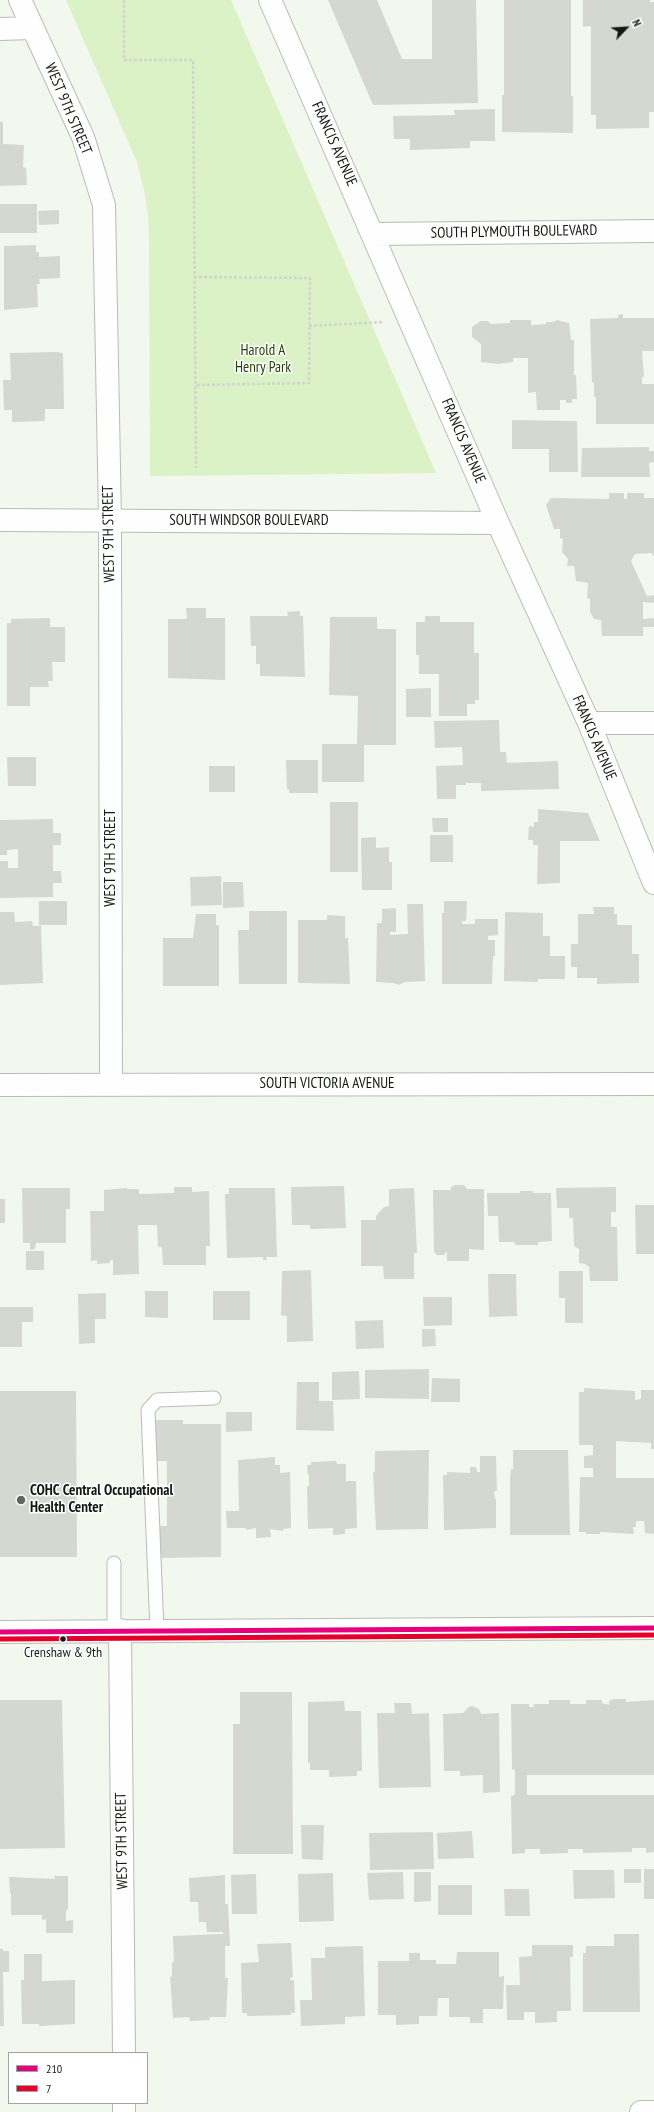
<!DOCTYPE html>
<html>
<head>
<meta charset="utf-8">
<style>
	body { margin:0 }
	#map { position:relative; width:654px; height:2112px; overflow:hidden; background:#f3f8ef; font-family:"PT Sans Narrow",sans-serif }
	canvas { display:block }
	.legend { position:absolute; left:8px; top:2052px; width:140px; height:52px; box-sizing:border-box; background:#fff; border:1px solid #a2a3a1; margin:0; padding:5px 7px; list-style:none; font-size:12px; color:#161913 }
	.legend li { display:flex; align-items:center; gap:8px; height:20px }
	.legend b { width:20px; border:1px solid #a2a3a1 }
	.north { position:absolute; left:606px; top:8px; width:40px; height:40px; -webkit-text-stroke:3px #fff; paint-order:stroke; rotate:65deg; font-size:11px; font-weight:700; line-height:16px; text-align:center; color:#161913 }
	.north::after { content:''; display:block; margin:auto; width:14px; height:18px; background:#161913; clip-path:polygon(50% 0,100% 100%,50% 72%,0 100%) }
</style>
</head>
<body>
<div id="map">
<canvas width="654" height="2112"></canvas>
<ul class="legend">
<li><b style="height:5px;background:#e5007d"></b>210</li>
<li><b style="height:5px;background:#e4002b"></b>7</li>
</ul>
<div class="north">N</div>
</div>
<script>
const context = document.querySelector('canvas').getContext('2d');
context.lineJoin = 'round';
function fillPath(path, color) { context.fillStyle = color; context.fill(path, 'evenodd'); }
const poly = rows => new Path2D(rows.map(r => 'M' + r).join(''));
function stroke(path, color, width, dash) { context.strokeStyle = color; context.lineWidth = width; context.lineCap = dash ? 'butt' : 'round'; context.setLineDash(dash || []); context.stroke(path); }
function drawText(font, color, halo, rows, align = 'center') {
  context.font = font + ' "PT Sans Narrow",sans-serif'; context.lineWidth = 3; context.setLineDash([]); context.textBaseline = 'middle'; context.strokeStyle = halo; context.fillStyle = color; for (const [text, x, y, turn = 0] of rows) {
    context.save(); context.translate(x, y); context.rotate((+turn || 0) * Math.PI / 180); context.textAlign = isNaN(turn) ? turn : align; if (halo) context.strokeText(text, 0, 0); context.fillText(text, 0, 0); context.restore();
  }
}
fillPath(poly([
	[66,0,231,0,436,473,150,476,149,238,148,215,144,190,137,162]
]), '#daf2c6');
fillPath(poly([
	[328,0,377,0,402,59,432,59,432,0,476,0,478,103,373,105],
	[504,0,571,0,571,96,573,96,573,133,502,132,502,95,504,95],
	[583,0,650,0,650,2,654,2,654,112,649,112,649,128,596,129,596,115,591,115,591,26,583,27],
	[495,109,495,141,470,141,470,148,410,150,410,139,394,139,393,116,455,115,454,110],
	[0,122,3,122,3,144,24,145,23,167,26,168,27,185,0,186],
	[0,204,37,204,37,233,0,233],
	[59,210,59,224,39,225,38,211],
	[36,245,36,252,39,252,39,257,60,256,60,278,39,279,40,284,37,284,38,307,4,310,4,246],
	[623,314,623,318,654,318,654,351,642,351,644,377,642,377,642,384,654,384,654,424,596,424,596,397,594,397,594,382,592,383,590,319,618,318,618,315],
	[510,320,531,320,531,325,546,324,546,322,553,322,557,320,569,323,571,340,574,340,574,375,576,375,577,399,572,399,572,403,566,403,566,400,560,400,560,410,537,410,536,392,528,393,528,358,513,358,513,362,498,364,481,362,481,344,472,337,472,327,481,321,488,321,491,324,510,323],
	[56,352,63,353,64,409,45,409,45,421,12,422,12,410,4,410,3,380,11,380,10,353],
	[512,420,577,421,578,472,549,472,549,449,512,449],
	[649,447,649,451,654,451,654,462,649,463,650,477,581,477,582,448],
	[609,493,624,493,624,499,627,499,627,493,644,493,644,498,654,498,654,556,651,553,635,554,631,561,647,596,654,595,654,603,643,602,643,619,654,618,654,627,643,627,643,636,602,636,601,620,594,619,590,612,590,599,587,598,588,583,576,581,574,566,567,566,568,559,562,552,563,539,560,538,560,529,554,529,546,505,551,498,609,499],
	[186,608,206,608,206,618,225,618,225,680,168,678,168,619,187,619],
	[300,611,300,616,303,616,305,677,260,676,260,664,256,664,256,646,251,646,250,616,288,616,287,612],
	[425,616,440,616,440,622,474,622,474,653,479,653,479,700,475,700,475,704,467,704,467,716,439,716,439,674,419,674,419,655,416,655,416,622,425,622],
	[330,617,377,617,377,629,396,629,396,745,364,745,364,782,322,782,322,744,357,744,358,696,329,695],
	[50,618,50,627,65,627,65,662,52,662,53,681,48,681,49,687,30,687,30,706,7,706,7,623,11,623,11,619],
	[431,688,431,717,406,717,406,689],
	[499,720,500,752,506,752,507,763,558,761,559,789,481,791,481,783,466,783,466,785,456,785,456,799,437,799,436,766,463,765,462,747,435,748,434,721],
	[7,757,36,757,36,786,8,786],
	[286,760,318,760,318,793,289,793,289,789,287,789],
	[209,766,235,766,235,792,209,792],
	[330,802,358,802,358,872,330,872],
	[538,809,588,813,600,841,560,841,560,883,537,884,538,845,533,845,533,840,528,840,529,826,534,827,534,822,538,822],
	[432,818,448,818,448,832,433,832],
	[53,819,53,833,61,833,61,845,53,845,53,871,61,871,62,883,53,883,53,897,0,898,0,861,8,861,8,868,18,868,18,849,7,850,7,855,0,855,0,820],
	[430,835,453,835,453,862,430,862],
	[376,837,376,848,389,847,389,862,392,862,392,890,362,890,361,838],
	[221,876,222,905,191,906,190,877],
	[223,882,243,882,244,907,223,908],
	[39,901,67,901,67,925,39,925],
	[444,901,467,901,466,921,462,921,462,924,475,924,475,919,498,919,498,935,488,936,488,940,495,940,495,956,493,956,492,984,442,984,442,913,444,913],
	[407,904,423,904,425,981,405,982,399,985,393,983,376,982,377,923,382,923,382,909,396,908,396,932,390,932,390,935,408,934],
	[593,907,614,907,614,914,617,914,617,925,632,925,632,954,639,954,639,983,597,984,597,978,577,978,577,967,571,967,571,944,578,944,578,914,594,914],
	[249,911,287,911,287,984,239,984,238,930,249,930],
	[0,912,14,912,15,922,32,921,33,926,41,926,43,983,0,985],
	[505,912,543,913,543,936,550,936,550,956,565,956,565,979,538,979,538,982,504,981],
	[196,914,216,914,216,925,219,925,219,986,163,986,163,938,193,938],
	[327,915,345,916,345,938,348,938,350,984,298,983,298,920,327,920],
	[456,1185,464,1185,467,1189,484,1189,484,1250,469,1249,469,1261,447,1261,447,1251,444,1255,437,1255,434,1252,433,1190,451,1190,451,1187],
	[344,1186,346,1228,310,1229,310,1225,292,1225,291,1187],
	[174,1187,192,1187,192,1192,209,1191,210,1246,206,1246,206,1265,163,1265,162,1247,158,1247,157,1225,138,1225,139,1274,113,1275,113,1260,110,1260,110,1263,97,1264,97,1260,91,1261,90,1211,104,1211,104,1190,127,1188,127,1189,139,1189,139,1194,174,1193],
	[616,1187,616,1212,611,1212,611,1227,617,1227,618,1281,590,1281,589,1267,585,1264,579,1263,579,1249,574,1246,573,1218,569,1218,569,1208,557,1208,556,1188],
	[22,1188,70,1188,70,1209,66,1209,66,1243,36,1243,35,1249,30,1250,30,1243,23,1243],
	[229,1188,275,1188,277,1257,266,1257,267,1260,263,1260,263,1257,227,1258,225,1194,229,1194],
	[414,1188,417,1253,414,1253,414,1279,384,1279,383,1266,361,1266,361,1220,376,1220,376,1216,384,1207,389,1206,389,1189],
	[520,1191,533,1191,533,1193,551,1193,552,1241,538,1242,538,1245,515,1245,515,1242,499,1242,498,1216,488,1216,487,1193,520,1193],
	[0,1199,5,1199,5,1223,0,1223],
	[635,1205,654,1205,654,1254,636,1254],
	[26,1251,44,1251,44,1270,26,1270],
	[311,1270,313,1341,287,1342,287,1316,281,1315,282,1271],
	[559,1271,583,1271,583,1323,565,1323,565,1298,559,1298],
	[488,1274,516,1274,517,1316,489,1317],
	[145,1291,168,1291,168,1318,145,1317],
	[213,1291,250,1291,250,1320,213,1320],
	[106,1293,106,1319,95,1319,95,1343,79,1344,78,1294],
	[423,1297,452,1297,452,1325,424,1326],
	[0,1307,33,1307,33,1322,22,1322,22,1347,0,1347],
	[383,1320,384,1348,356,1349,355,1321],
	[422,1329,435,1329,436,1346,422,1347],
	[429,1369,429,1399,365,1398,365,1370],
	[359,1371,360,1399,332,1400,332,1372],
	[432,1378,460,1379,460,1402,431,1402],
	[297,1382,319,1382,319,1401,333,1401,334,1431,296,1430],
	[584,1388,635,1391,635,1400,641,1399,641,1390,654,1390,654,1449,651,1449,651,1443,616,1441,616,1478,654,1478,654,1534,645,1533,644,1521,636,1521,636,1527,633,1527,634,1534,600,1532,600,1534,586,1534,586,1532,579,1532,580,1477,593,1477,593,1468,584,1468,584,1456,593,1455,593,1445,579,1445,579,1392,584,1392],
	[0,1391,76,1391,77,1557,0,1557],
	[226,1412,252,1412,252,1431,226,1432],
	[155,1420,183,1420,183,1424,221,1424,221,1557,159,1558,158,1526,167,1526,167,1461,153,1461],
	[429,1450,428,1529,376,1530,373,1472,375,1472,375,1451],
	[513,1450,568,1450,570,1535,510,1535,510,1479,511,1469,513,1469],
	[480,1456,496,1456,497,1491,494,1491,495,1499,496,1499,496,1528,444,1530,443,1475,447,1475,447,1472,470,1473,470,1467,476,1467,477,1472,480,1472],
	[275,1457,275,1465,280,1465,280,1473,290,1472,291,1528,283,1529,283,1531,270,1529,271,1537,256,1538,256,1528,246,1530,246,1528,227,1528,226,1511,239,1511,238,1460],
	[336,1461,337,1464,346,1464,346,1481,356,1481,357,1528,345,1529,345,1534,333,1535,333,1528,308,1529,307,1486,309,1486,309,1475,308,1475,307,1465,311,1465,311,1462],
	[240,1692,292,1692,293,1854,233,1854,233,1724,240,1724],
	[613,1699,626,1699,626,1702,654,1700,654,1775,527,1775,527,1795,654,1795,654,1852,646,1853,646,1848,632,1848,632,1852,583,1853,583,1849,568,1849,568,1853,540,1854,540,1849,525,1849,525,1853,512,1854,511,1796,515,1795,515,1770,512,1769,511,1704,529,1704,529,1707,534,1707,534,1704,549,1704,549,1700,570,1700,570,1704,586,1704,586,1700,602,1700,602,1703,609,1705,609,1701],
	[0,1700,62,1700,65,1848,0,1849],
	[344,1701,345,1711,361,1711,362,1771,357,1771,357,1776,329,1777,329,1770,310,1770,310,1763,308,1763,308,1702],
	[394,1703,411,1703,412,1714,429,1713,431,1787,379,1788,377,1713,395,1713],
	[472,1706,479,1709,481,1714,499,1713,500,1792,483,1793,483,1775,460,1776,460,1771,444,1771,443,1714,463,1713,469,1707],
	[301,1825,324,1825,323,1860,302,1859],
	[472,1831,474,1858,438,1859,437,1833],
	[433,1832,434,1869,370,1870,369,1833],
	[624,1869,641,1869,641,1883,624,1883],
	[644,1869,654,1869,654,1899,644,1899],
	[573,1870,614,1870,615,1898,574,1899],
	[403,1872,404,1899,369,1900,367,1873],
	[414,1872,431,1872,431,1901,414,1902],
	[333,1873,334,1921,299,1922,298,1874],
	[256,1874,257,1914,232,1914,231,1875],
	[225,1875,225,1904,228,1904,230,1946,225,1946,225,1978,228,1978,226,2017,209,2017,210,2020,190,2021,189,2017,173,2018,170,1977,172,1977,172,1962,174,1962,173,1936,223,1934,223,1932,207,1932,206,1922,199,1922,198,1902,190,1902,189,1878],
	[54,1876,68,1876,68,1910,66,1910,66,1921,73,1920,73,1933,46,1933,46,1919,42,1920,42,1915,11,1915,11,1893,10,1893,9,1877,55,1879],
	[438,1885,472,1885,472,1915,438,1915],
	[504,1889,529,1889,530,1916,505,1916],
	[614,1934,639,1934,640,2012,583,2012,583,1953,586,1953,586,1946,614,1946],
	[291,1943,293,1977,291,1977,290,1980,294,1980,295,2013,291,2013,291,2015,247,2016,247,2013,242,2013,241,1963,259,1962,257,1944],
	[532,1945,573,1945,573,1957,570,1957,571,2011,557,2011,557,2022,535,2023,535,2012,524,2012,524,2020,507,2020,506,1985,520,1985,519,1957,532,1956],
	[363,1946,365,2016,345,2017,345,2024,301,2026,300,2000,312,2000,311,1958,325,1958,325,1947],
	[0,1949,3,1949,3,1951,9,1951,9,1972,3,1972,4,2026,0,2026],
	[457,1952,499,1952,499,1977,504,1976,503,2009,483,2009,483,2023,470,2023,470,2017,449,2017,449,1998,438,1998,437,2016,419,2016,419,2024,396,2025,396,2015,378,2015,378,1961,409,1961,409,1953,420,1953,420,1960,436,1960,436,1964,456,1964],
	[24,1954,42,1954,42,1981,75,1980,75,2024,39,2026,39,2024,22,2024,21,1980,24,1980]
]), '#d4d8d1');
const service = poly([
	[114,1563,114,1630],
	[157,1631,148,1410,157,1400,214,1398]
]);
const minor = poly([
	[20,0,83,137,104,205,110,520,111,1084],
	[270,0,498,523,589,723,654,883],
	[0,29,32,28],
	[373,234,654,231],
	[0,520,498,523],
	[589,723,654,723],
	[0,1085,654,1084],
	[120,1630,124,2053],
	[124,2112,124,2103],
	[641,2112,654,2112]
]);
const primary = poly([
	[0,1632,654,1628]
]);
stroke(service, '#b8bcb5', 15);
stroke(minor, '#b8bcb5', 24);
stroke(primary, '#b8bcb5', 24);
stroke(poly([
	[124,0,124,60,193,60,196,468],
	[194,277,310,278,309,383,195,385],
	[309,326,382,322]
]), '#d3d4d1', 2.5, [3, 2]);
stroke(service, '#fdfefd', 13);
stroke(minor, '#fdfefd', 22);
stroke(primary, '#fdfefd', 22);
stroke(poly([
	[0,1632,654,1628]
]), '#e5007d', 5);
stroke(poly([
	[0,1639,654,1635]
]), '#e4002b', 5);
for (const [x, y, r, color] of [
	[21,1500,5,"#636760"],
	[63,1639,3.5,"#161913"]
]) { const dot = new Path2D(); dot.arc(x, y, r, 0, 2 * Math.PI); context.fillStyle = color; context.fill(dot); stroke(dot, '#fff', 1.5); }
drawText('14px', '#161913', '#fff', [
	["Crenshaw & 9th",63,1653]
]);
drawText('15px', '#161913', '#fff', [
	["WEST 9TH STREET",68,109,67],
	["FRANCIS AVENUE",334,144,66],
	["SOUTH PLYMOUTH BOULEVARD",514,232,-1],
	["FRANCIS AVENUE",463,441,67],
	["SOUTH WINDSOR BOULEVARD",249,521],
	["WEST 9TH STREET",109,534,-91],
	["FRANCIS AVENUE",594,738,67],
	["WEST 9TH STREET",111,858,-90],
	["SOUTH VICTORIA AVENUE",327,1084],
	["WEST 9TH STREET",122,1841,-91]
]);
drawText('15px', '#274205', '#fff', [
	["Harold A",263,351],
	["Henry Park",263,368]
]);
drawText('bold 15px', '#161913', '#fff', [
	["COHC Central Occupational",30,1491],
	["Health Center",30,1508]
], 'left');
</script>
</body>
</html>
